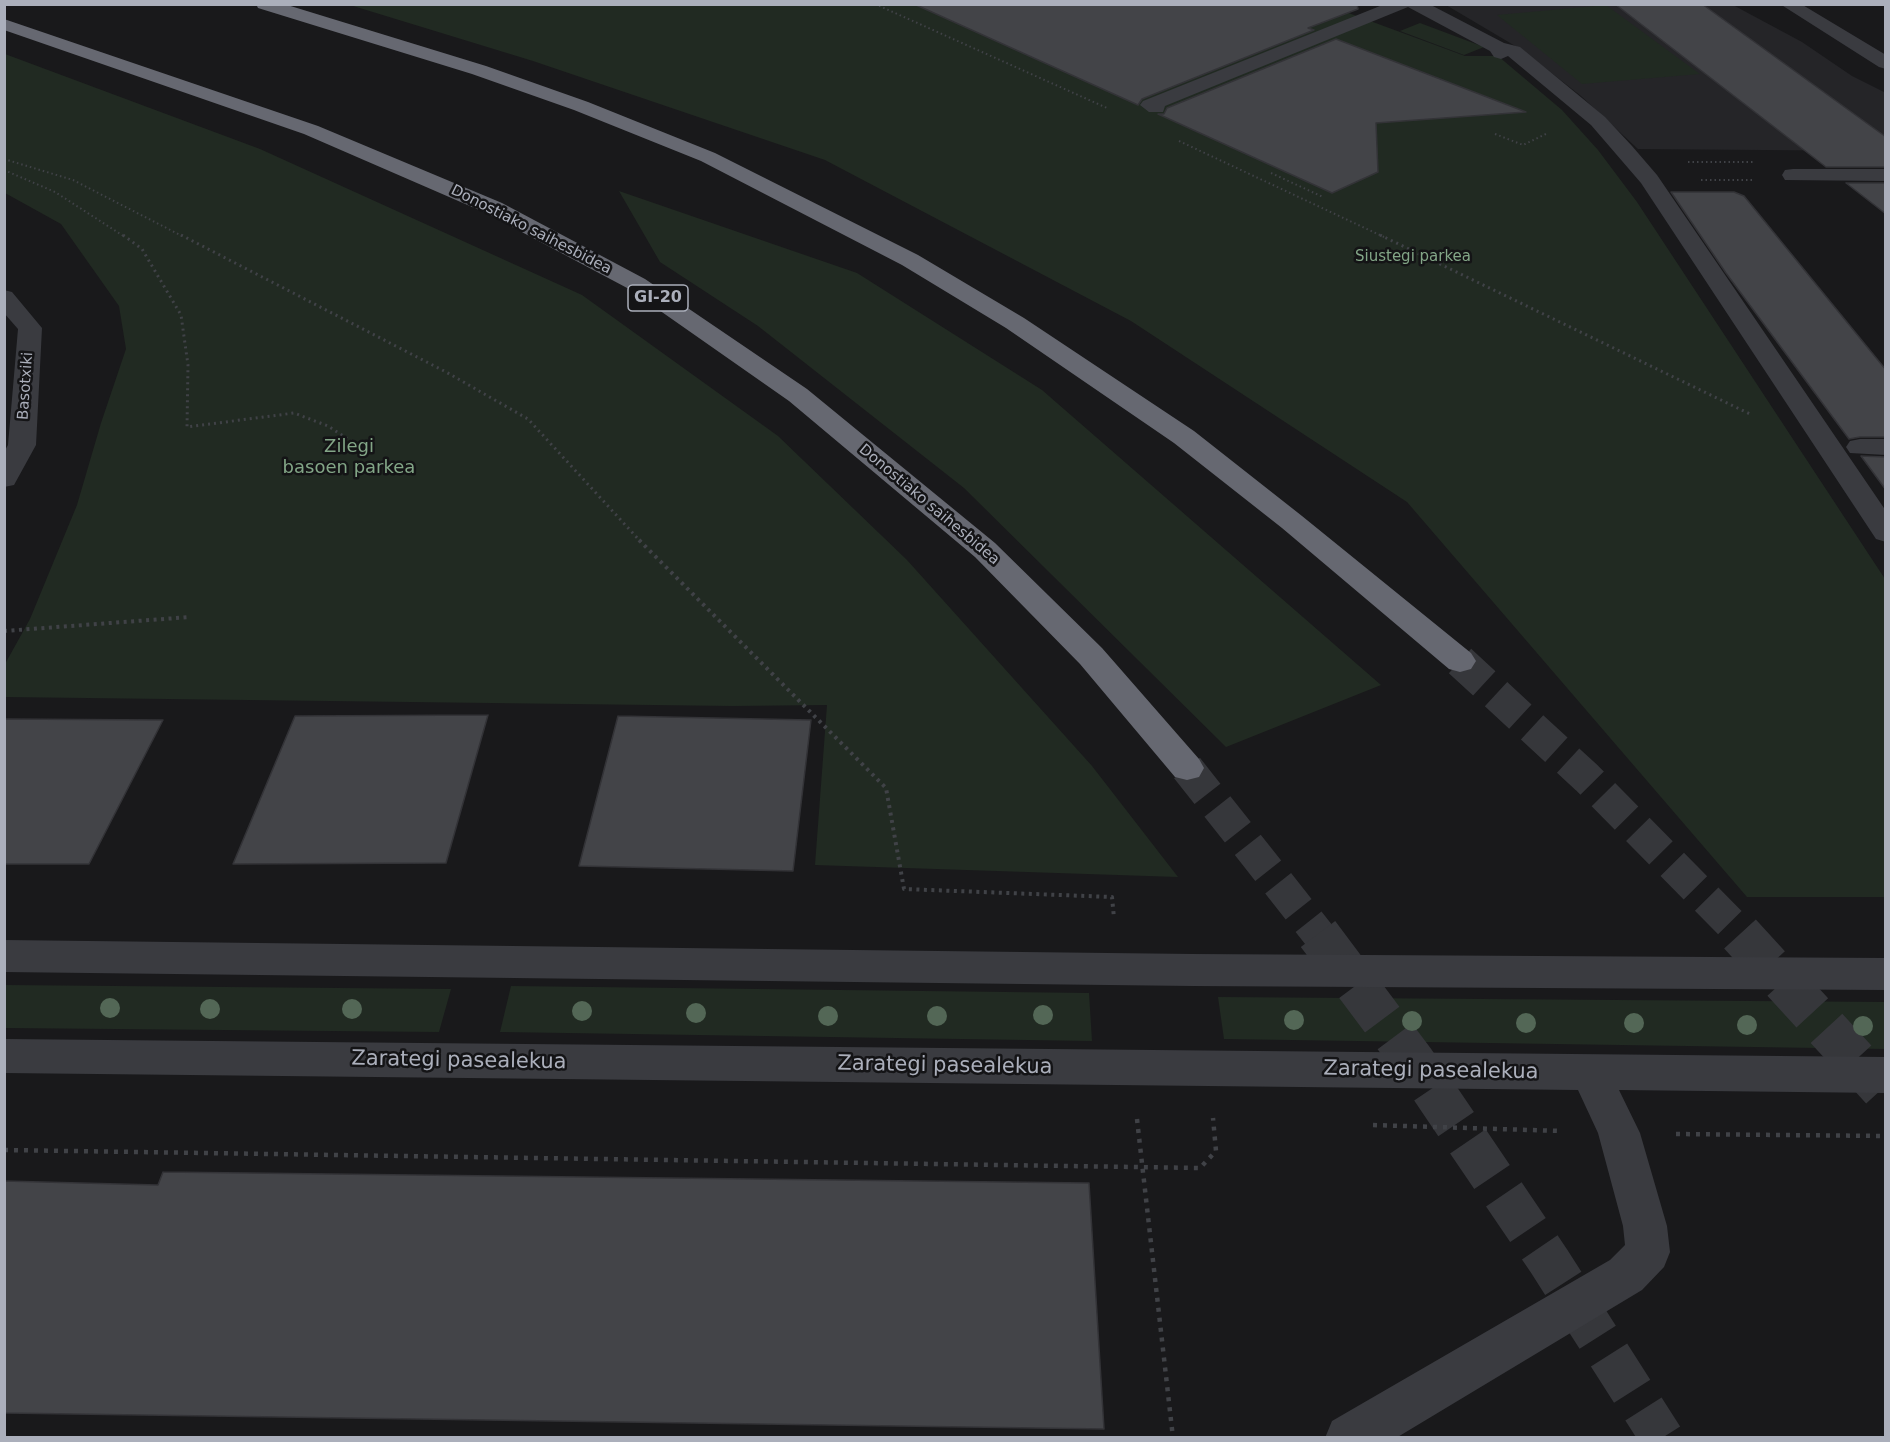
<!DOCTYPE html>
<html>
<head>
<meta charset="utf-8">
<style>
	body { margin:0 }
	#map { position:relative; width:1890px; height:1442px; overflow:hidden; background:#19191b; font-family:"DejaVu Sans",sans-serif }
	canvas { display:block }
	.frame { position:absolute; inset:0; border:6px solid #abafbb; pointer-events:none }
</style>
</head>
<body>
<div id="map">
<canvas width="1890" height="1442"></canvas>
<div class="frame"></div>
</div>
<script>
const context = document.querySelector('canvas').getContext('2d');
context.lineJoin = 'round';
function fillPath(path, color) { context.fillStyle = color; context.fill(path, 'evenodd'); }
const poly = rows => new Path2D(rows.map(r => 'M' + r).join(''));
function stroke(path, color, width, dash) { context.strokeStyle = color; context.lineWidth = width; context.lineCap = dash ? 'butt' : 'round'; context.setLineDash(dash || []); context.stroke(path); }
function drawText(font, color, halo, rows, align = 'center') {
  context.font = font + ' "DejaVu Sans",sans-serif'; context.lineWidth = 5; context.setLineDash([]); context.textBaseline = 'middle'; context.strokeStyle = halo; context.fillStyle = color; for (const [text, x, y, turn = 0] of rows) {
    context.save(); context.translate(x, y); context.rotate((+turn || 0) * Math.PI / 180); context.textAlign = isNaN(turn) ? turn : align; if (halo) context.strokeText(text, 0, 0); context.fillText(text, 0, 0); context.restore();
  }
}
fillPath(poly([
	[1446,5,1733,5,1802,42,1852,76,1884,92,1885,151,1638,149,1581,96,1522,50]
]), '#252528');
fillPath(poly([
	[1334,4,1335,8,1465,56,1498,56,1562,110,1598,150,1637,202,1885,579,1885,897,1747,897,1407,502,1131,321,825,160,533,61,350,5],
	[1606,5,1700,74,1582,84,1497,15],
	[1420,23,1484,47,1464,55,1400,31],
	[5,54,260,149,582,295,778,436,907,560,1092,766,1178,877,815,865,827,705,733,706,5,697,5,664,30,619,77,505,101,423,126,349,119,306,61,224,5,193],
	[619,191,857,273,1042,390,1381,685,1226,747,964,488,758,326,660,262],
	[5,985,451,989,439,1032,5,1028],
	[511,986,1089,993,1092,1041,500,1032],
	[1218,997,1885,1002,1885,1049,1224,1039]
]), '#212a22');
const building = poly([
	[914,4,1357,4,1358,9,1308,28,1314,30,1142,99,1138,105,914,4],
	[1615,4,1702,4,1886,137,1886,167,1826,167,1615,4],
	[1336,39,1526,112,1376,123,1378,172,1332,193,1158,114,1164,114,1167,108,1336,39],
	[1846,183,1886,183,1886,214,1846,183],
	[1671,192,1734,192,1744,196,1886,370,1886,437,1860,437,1849,439,1726,273,1671,192],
	[1861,456,1886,457,1886,490,1861,456],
	[488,715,446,863,233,864,295,716,488,715],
	[618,716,811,720,793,871,579,866,618,716],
	[4,719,163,720,89,864,4,864,4,719],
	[163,1172,1089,1183,1104,1429,4,1413,4,1181,158,1185,163,1172]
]);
fillPath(building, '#434448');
stroke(building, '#333337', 1.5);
stroke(poly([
	[1460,661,1587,778,1742,935],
	[1187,768,1319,935]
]), '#36373b', 33, [33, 16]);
stroke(poly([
	[1318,934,1414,1062,1549,1261,1662,1438],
	[1740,934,1882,1089]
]), '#36373b', 43, [43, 21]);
stroke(poly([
	[875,4,1107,108],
	[1495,134,1523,145,1548,133],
	[1179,141,1384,237],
	[4,159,73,180,184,237],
	[1688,162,1753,162],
	[4,170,55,192,125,237],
	[1271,173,1323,197],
	[1701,180,1753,180]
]), '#404247', 2, [1.5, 3]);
stroke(poly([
	[123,235,142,249,181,315,188,365,187,427,294,413,328,426,354,443],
	[181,235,446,372,528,419,641,542],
	[1380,235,1752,415]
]), '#404247', 3, [2, 4]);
stroke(poly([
	[639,540,886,788,904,889,1112,897,1114,918],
	[4,631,190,617]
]), '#404247', 4, [3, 4.5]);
stroke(poly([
	[1137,1119,1173,1438],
	[1373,1125,1561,1131],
	[1676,1134,1886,1136],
	[4,1150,1200,1168,1216,1151,1213,1118]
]), '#404247', 4.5, [4, 6]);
fillPath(poly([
	[1385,4,1429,4,1504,43,1520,47,1605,117,1632,146,1657,175,1886,511,1886,542,1876,539,1641,183,1591,125,1508,56,1501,59,1494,57,1490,51,1408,7,1165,106,1163,112,1149,112,1140,105,1143,101,1385,4],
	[1780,4,1801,4,1886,55,1886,69,1879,67,1780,4],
	[1793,169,1886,169,1886,181,1785,180,1782,175,1785,170,1793,169],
	[4,290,12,292,42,328,36,445,14,485,4,487,4,452,8,445,18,329,4,313,4,290],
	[1860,439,1886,439,1886,455,1850,453,1846,447,1850,441,1860,439],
	[4,940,1193,954,1886,958,1886,990,1193,986,4,972,4,940],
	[4,1039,1886,1057,1886,1093,1619,1090,1640,1133,1667,1226,1670,1252,1664,1267,1642,1290,1396,1438,1325,1438,1332,1421,1610,1260,1625,1245,1623,1226,1598,1133,1578,1090,4,1073,4,1039]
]), '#3a3b40');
fillPath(poly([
	[256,4,284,4,486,66,588,102,715,153,918,255,1024,318,1194,431,1302,516,1471,653,1476,661,1471,669,1460,672,1449,669,1282,528,1174,443,1006,328,902,265,701,161,574,110,472,74,258,8,256,4],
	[4,19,318,126,502,203,645,279,807,389,995,543,1102,648,1199,759,1204,768,1199,777,1187,780,1175,777,1080,664,975,557,789,401,629,289,486,213,304,134,4,30,4,19]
]), '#666871');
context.fillStyle = '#536756';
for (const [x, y] of [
	[110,1008],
	[210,1009],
	[352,1009],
	[582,1011],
	[696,1013],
	[1043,1015],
	[828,1016],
	[937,1016],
	[1294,1020],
	[1412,1021],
	[1526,1023],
	[1634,1023],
	[1747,1025],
	[1863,1026]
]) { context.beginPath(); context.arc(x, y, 10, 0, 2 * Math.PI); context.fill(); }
drawText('15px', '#abafbb', '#141416', [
	["Donostiako saihesbidea",531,230,27],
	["Basotxiki",26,386,-86],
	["Donostiako saihesbidea",929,505,40]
]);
drawText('15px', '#83a687', '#141416', [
	["Siustegi parkea",1413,257]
]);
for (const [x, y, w] of [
	[658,298,60]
]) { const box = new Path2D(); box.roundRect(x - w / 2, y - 13, w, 26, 4.5); context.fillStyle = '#141416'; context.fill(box); stroke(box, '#abafbb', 1.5); }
drawText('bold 16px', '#abafbb', null, [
	["GI-20",658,298]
]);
drawText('18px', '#83a687', '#141416', [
	["Zilegi",349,447],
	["basoen parkea",349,468]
]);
drawText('21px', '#abafbb', '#141416', [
	["Zarategi pasealekua",459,1061,1],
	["Zarategi pasealekua",945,1066,1],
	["Zarategi pasealekua",1431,1071,1]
]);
</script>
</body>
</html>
